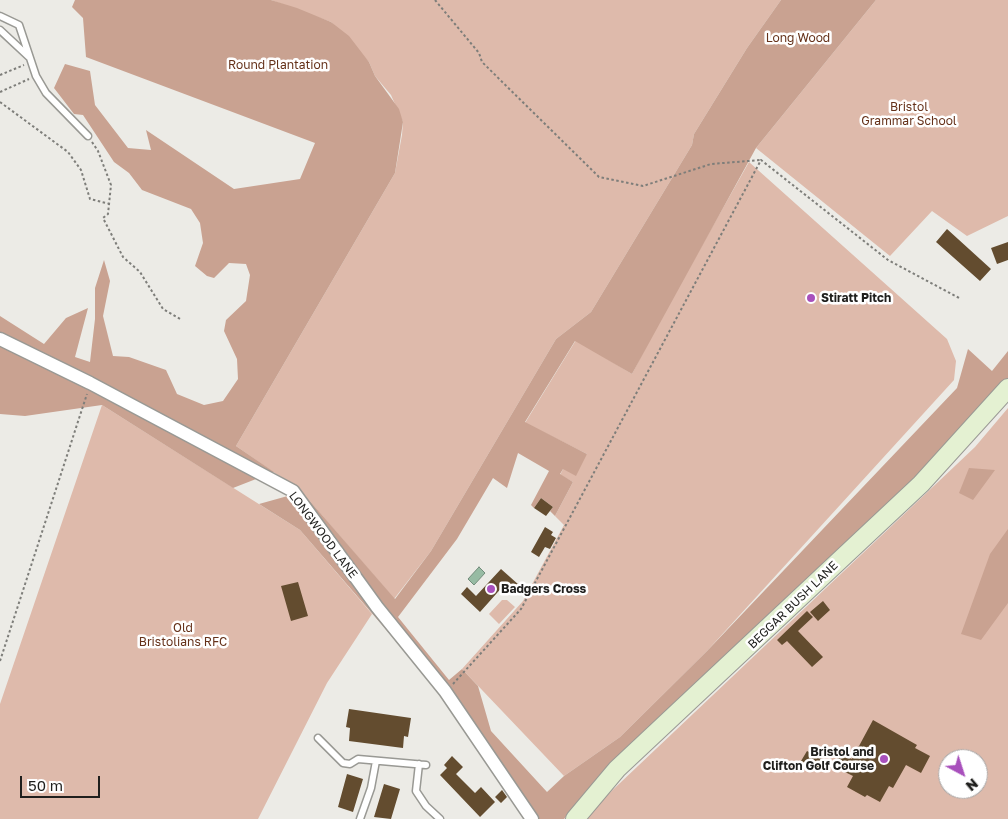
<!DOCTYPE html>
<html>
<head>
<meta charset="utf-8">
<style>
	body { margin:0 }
	#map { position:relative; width:1008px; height:819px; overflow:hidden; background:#ecebe6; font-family:"Golos Text",sans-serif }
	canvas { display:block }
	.north { position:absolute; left:938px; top:749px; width:50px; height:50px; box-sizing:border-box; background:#fff; border:1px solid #a5a5a5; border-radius:50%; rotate:140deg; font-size:14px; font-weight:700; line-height:20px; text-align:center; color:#1f1f1d }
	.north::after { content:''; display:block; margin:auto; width:18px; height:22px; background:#a850bc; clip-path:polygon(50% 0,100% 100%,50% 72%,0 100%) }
	.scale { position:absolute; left:20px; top:776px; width:80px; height:22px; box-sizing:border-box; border:2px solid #1f1f1d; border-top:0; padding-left:6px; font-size:15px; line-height:18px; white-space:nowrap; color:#1f1f1d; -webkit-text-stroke:4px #fff; paint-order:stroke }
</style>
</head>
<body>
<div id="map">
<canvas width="1008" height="819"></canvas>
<div class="north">N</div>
<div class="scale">50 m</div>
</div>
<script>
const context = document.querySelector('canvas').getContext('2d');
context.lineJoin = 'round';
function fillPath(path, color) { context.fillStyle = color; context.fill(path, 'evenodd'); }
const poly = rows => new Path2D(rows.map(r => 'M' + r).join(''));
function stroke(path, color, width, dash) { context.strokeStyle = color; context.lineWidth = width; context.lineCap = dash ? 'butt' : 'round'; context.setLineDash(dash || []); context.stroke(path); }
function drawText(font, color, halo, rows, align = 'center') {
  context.font = font + ' "Golos Text",sans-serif'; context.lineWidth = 5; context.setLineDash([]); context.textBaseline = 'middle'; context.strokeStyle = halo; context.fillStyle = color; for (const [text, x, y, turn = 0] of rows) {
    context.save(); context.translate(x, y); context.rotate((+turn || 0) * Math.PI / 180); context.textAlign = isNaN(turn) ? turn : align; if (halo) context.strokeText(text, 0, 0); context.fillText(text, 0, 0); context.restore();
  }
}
fillPath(poly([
	[271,0,781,0,747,48,694,134,692,145,591,312,556,339,431,551,394,599,302,492,236,446,395,173,402,135,403,122,391,95,375,76,369,62,331,22],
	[876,0,1008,0,1008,216,967,236,932,211,890,256,756,148],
	[749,162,947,339,956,361,954,380,707,651,620,737,564,776,462,669,523,601,564,525,555,516,573,482,560,475,563,469,587,454,525,423,576,340,632,374,662,316],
	[102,405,300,530,372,614,327,683,258,819,0,819,0,704],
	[1008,408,1008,819,582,819,975,447],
	[948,759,978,759,978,789,948,789],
	[502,600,507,600,515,607,499,624,489,614]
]), '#debaab');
fillPath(poly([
	[75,0,271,0,297,8,331,22,349,36,369,62,375,76,399,109,403,122,395,173,236,446,274,472,233,488,102,405,25,416,0,414,0,316,44,344,66,318,88,308,75,357,90,362,95,319,95,288,104,260,110,281,103,316,113,356,129,357,166,370,177,394,204,405,223,401,238,379,237,359,224,331,226,320,246,301,250,275,246,264,229,263,214,278,207,276,195,266,203,243,200,223,191,209,142,190,129,173,114,162,83,115,74,114,54,88,65,64,90,71,95,105,128,148,151,150,146,130,234,189,300,179,315,143,86,57,83,18,72,7],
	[781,0,876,0,756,148,632,374,575,341,525,422,587,454,576,476,563,469,560,474,573,482,555,516,550,511,553,507,541,498,534,508,531,505,549,471,518,453,507,488,493,478,457,539,398,617,449,680,462,669,478,686,491,731,547,792,564,776,620,737,707,651,957,388,968,349,992,371,1008,351,1008,379,966,432,608,770,564,819,528,819,452,706,300,530,259,504,302,492,395,599,431,551,556,339,591,312,692,145,694,134,747,48],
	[969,468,995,470,973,500,959,493],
	[1008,529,1008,603,981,640,961,634,990,554]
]), '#c9a291');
const water = poly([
	[479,567,485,573,474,585,468,579,479,567]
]);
fillPath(water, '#97bba3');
stroke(water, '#738c7b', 1);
fillPath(poly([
	[947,229,991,269,980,281,936,242],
	[1008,242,1008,260,997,264,991,248],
	[541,498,553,507,546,516,534,508],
	[545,527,553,532,551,535,556,538,550,549,545,547,539,557,531,552],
	[501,569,519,585,513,591,505,584,480,612,461,594,467,587,476,596],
	[298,582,308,616,291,621,281,586],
	[823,601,830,610,818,621,810,612],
	[807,611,813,617,798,631,823,657,812,667,787,641,782,645,777,640],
	[349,709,411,718,408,737,404,736,403,748,349,741,350,728,346,727],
	[873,720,917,745,915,748,930,756,921,773,906,765,893,788,889,786,880,802,867,795,865,797,847,787,853,776,833,766,840,753,852,759],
	[807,751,823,759,818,770,801,761],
	[452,756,463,767,456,774,475,793,481,787,495,802,480,817,440,775,447,768,444,765],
	[347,774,363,779,353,812,338,807],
	[384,784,400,789,391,819,374,817],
	[502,790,507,797,501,803,495,797]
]), '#634c2f');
const service = poly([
	[0,16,19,25,36,76,46,93,88,136],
	[0,30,29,57],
	[318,738,343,763,350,764,358,759,426,765],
	[419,764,416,791,426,806,440,819],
	[360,819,371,788,376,761]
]);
const minor = poly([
	[0,339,90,383,293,491,377,607,445,691,532,819]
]);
const secondary = poly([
	[575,819,617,769,921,484,1008,388]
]);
stroke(service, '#999994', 9);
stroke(minor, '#999994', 15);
stroke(secondary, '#999994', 20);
stroke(poly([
	[435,0,479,53,482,62,599,177,643,186,711,164,761,160],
	[0,75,24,65],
	[0,92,29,79],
	[0,102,68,152,81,170,90,199,110,204],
	[92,142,98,151,111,185,108,214,103,218,123,257,140,272,163,309,182,320],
	[0,661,87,394],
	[453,684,521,609,761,160,888,260,961,299]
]), '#7e7e7a', 2, [2.5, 2.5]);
stroke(service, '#fff', 6);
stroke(minor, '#fff', 12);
stroke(secondary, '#e4f1d2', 18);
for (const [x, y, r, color] of [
	[811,298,5,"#a850bc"],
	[491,589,5,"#a850bc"],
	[884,759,5,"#a850bc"]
]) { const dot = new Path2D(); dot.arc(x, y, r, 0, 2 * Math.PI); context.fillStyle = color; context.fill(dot); stroke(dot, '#fff', 2); }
drawText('12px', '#653119', '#fff', [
	["Long Wood",798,38],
	["Round Plantation",278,65],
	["Bristol",909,107],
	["Grammar School",909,121],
	["Old",183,628],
	["Bristolians RFC",183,642]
]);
drawText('bold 12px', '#1f1f1d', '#fff', [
	["Stiratt Pitch",821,298],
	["Badgers Cross",501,589],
	["Bristol and",874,752,"right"],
	["Clifton Golf Course",874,766,"right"]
], 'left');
drawText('12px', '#1f1f1d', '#fff', [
	["LONGWOOD LANE",323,535,53],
	["BEGGAR BUSH LANE",793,605,-44]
]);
</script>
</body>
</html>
